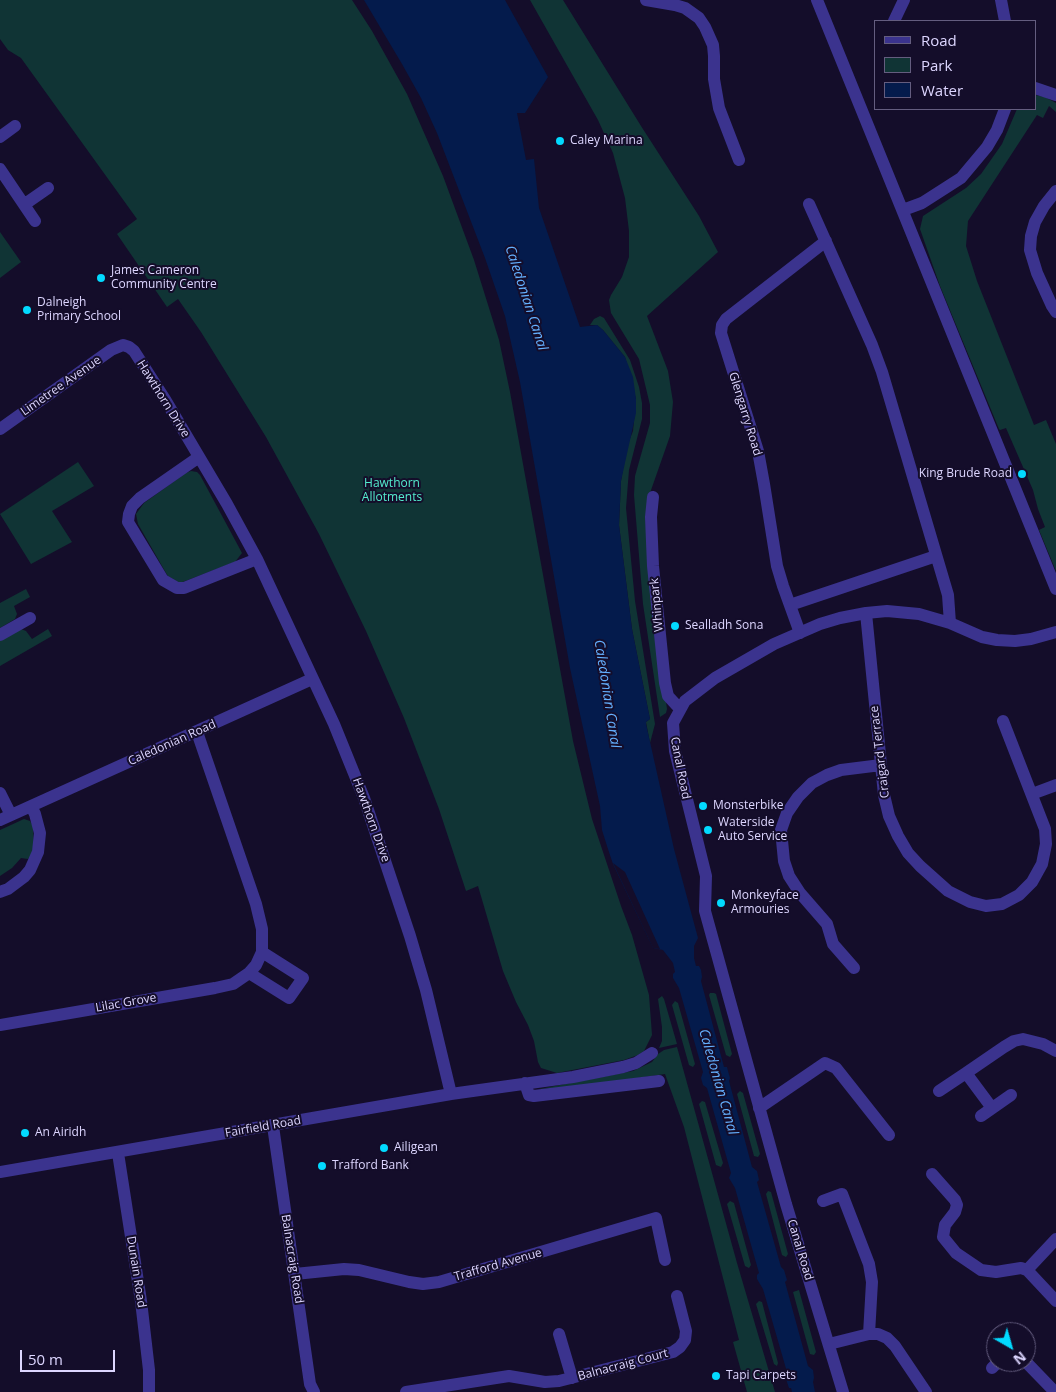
<!DOCTYPE html>
<html>
<head>
<meta charset="utf-8">
<style>
	body { margin:0 }
	#map { position:relative; width:1056px; height:1392px; overflow:hidden; background:#140d2a; font-family:"Open Sans",sans-serif }
	canvas { display:block }
	.legend { position:absolute; left:874px; top:20px; width:162px; height:90px; box-sizing:border-box; background:#140d2a; border:1px solid #645d7f; margin:0; padding:6px 9px; list-style:none; font-size:15px; color:#ddd6ff }
	.legend li { display:flex; align-items:center; gap:10px; height:25px }
	.legend b { width:25px; border:1px solid #645d7f }
	.north { position:absolute; left:986px; top:1322px; width:50px; height:50px; box-sizing:border-box; background:#140d2a; border:1px solid #645d7f; border-radius:50%; rotate:142deg; font-size:14px; font-weight:700; line-height:20px; text-align:center; color:#ddd6ff }
	.north::after { content:''; display:block; margin:auto; width:18px; height:22px; background:#02daff; clip-path:polygon(50% 0,100% 100%,50% 72%,0 100%) }
	.scale { position:absolute; left:20px; top:1350px; width:95px; height:22px; box-sizing:border-box; border:2px solid #ddd6ff; border-top:0; padding-left:6px; font-size:15px; line-height:18px; white-space:nowrap; color:#ddd6ff; -webkit-text-stroke:4px #140d2a; paint-order:stroke }
</style>
</head>
<body>
<div id="map">
<canvas width="1056" height="1392"></canvas>
<ul class="legend">
<li><b style="height:6px;background:#3b338e"></b>Road</li>
<li><b style="height:14px;background:#103435"></b>Park</li>
<li><b style="height:14px;background:#041b4c"></b>Water</li>
</ul>
<div class="north">N</div>
<div class="scale">50 m</div>
</div>
<script>
const context = document.querySelector('canvas').getContext('2d');
context.lineJoin = 'round';
function fillPath(path, color) { context.fillStyle = color; context.fill(path, 'evenodd'); }
const poly = rows => new Path2D(rows.map(r => 'M' + r).join(''));
function stroke(path, color, width, dash) { context.strokeStyle = color; context.lineWidth = width; context.lineCap = dash ? 'butt' : 'round'; context.setLineDash(dash || []); context.stroke(path); }
function drawText(font, color, halo, rows, align = 'center') {
  context.font = font + ' "Open Sans",sans-serif'; context.lineWidth = 4; context.setLineDash([]); context.textBaseline = 'middle'; context.strokeStyle = halo; context.fillStyle = color; for (const [text, x, y, turn = 0] of rows) {
    context.save(); context.translate(x, y); context.rotate((+turn || 0) * Math.PI / 180); context.textAlign = isNaN(turn) ? turn : align; if (halo) context.strokeText(text, 0, 0); context.fillText(text, 0, 0); context.restore();
  }
}
fillPath(poly([
	[0,0,352,0,372,31,407,94,443,176,474,260,499,340,510,392,573,741,592,819,621,906,632,935,649,995,652,1035,644,1051,638,1055,624,1060,557,1073,541,1068,538,1062,534,1041,528,1025,516,1002,503,971,478,886,466,891,439,809,404,718,366,631,319,534,266,437,201,332,178,299,167,307,117,234,137,219,21,58,8,50,0,39],
	[530,0,563,0,641,126,699,216,718,252,647,316,668,371,673,402,670,436,650,493,661,667,667,709,666,713,660,717,643,604,634,495,635,476,650,423,650,405,639,359,611,313,609,300,611,295,622,277,629,257,629,231,625,198,613,153,598,120],
	[1035,95,1045,97,1056,103,1056,112,1049,106,1043,118,1037,115,968,221,966,246,977,281,1034,425,1046,420,1056,444,1056,571,1039,530,1045,527,1038,509,1033,490,1006,428,1000,430,999,429,940,286,920,229,923,216,966,188,981,174,1002,144,1017,109,1035,109],
	[0,232,21,262,0,278],
	[600,316,604,318,630,360,639,387,642,403,642,419,629,470,626,508,635,601,655,724,650,743,646,722,650,719,632,629,619,525,621,481,626,449,633,431,636,399,625,357,603,330,597,325,590,325,594,319],
	[78,462,94,486,52,511,72,542,31,564,0,514],
	[191,471,197,472,200,475,242,553,235,562,180,583,168,576,166,573,138,524,136,514,144,503,186,473],
	[26,589,30,597,14,606,17,614,15,619,0,628,0,603],
	[21,629,26,631,32,639,48,629,52,636,0,666,0,640],
	[24,819,30,821,33,826,34,846,32,854,28,859,21,858,12,868,0,876,0,830],
	[710,993,714,993,716,994,732,1054,730,1057,726,1055,709,995],
	[662,996,664,999,677,1044,659,1048,662,1041,662,1027,658,999],
	[675,1001,678,1003,695,1064,693,1067,689,1065,672,1005],
	[677,1047,737,1263,775,1392,747,1392,733,1342,739,1340,684,1127,665,1074,576,1087,539,1089,633,1071,652,1062,658,1054,664,1050],
	[740,1091,743,1093,760,1154,758,1157,754,1156,737,1094],
	[702,1101,705,1102,723,1163,721,1167,716,1165,699,1104],
	[768,1191,771,1192,788,1254,786,1257,782,1255,766,1194],
	[730,1201,734,1203,751,1265,749,1268,745,1266,727,1204],
	[799,1290,816,1352,814,1355,810,1354,793,1292],
	[759,1301,762,1302,778,1363,777,1366,774,1364,756,1304]
]), '#103435');
fillPath(poly([
	[364,0,505,0,548,77,525,113,517,113,526,160,534,159,539,208,580,327,597,325,603,330,625,357,633,377,636,399,636,413,621,481,619,525,632,629,650,719,646,722,646,724,674,849,698,938,694,946,694,958,696,966,699,966,701,970,702,977,701,981,724,1067,727,1067,728,1071,730,1078,729,1081,752,1167,757,1171,759,1180,757,1182,781,1267,784,1270,787,1280,785,1282,808,1366,813,1370,814,1378,813,1382,815,1392,792,1392,791,1388,789,1388,786,1379,785,1373,787,1372,763,1289,757,1279,757,1275,759,1273,735,1188,729,1178,731,1173,707,1088,703,1085,701,1078,703,1072,679,988,673,978,673,974,675,972,673,963,663,950,653,948,613,864,607,846,602,830,600,806,570,668,520,382,505,316,485,258,437,133,421,98,402,64]
]), '#041b4c');
fillPath(poly([
	[613,863,625,872,660,949,653,948]
]), '#140d2a');
stroke(poly([
	[646,0,675,5,685,8,699,18,705,27,713,45,714,56,714,79,719,108,739,160],
	[894,21,904,0],
	[1035,88,1056,95],
	[0,137,15,126],
	[0,169,35,221],
	[1056,191,1044,206,1035,222,1031,236,1030,250,1037,273,1052,306,1056,312],
	[25,204,48,188],
	[809,204,872,345,882,372,948,595,950,623],
	[0,429,111,350,123,345,129,347,134,351,166,401,227,504,257,559,334,724,364,798,410,936,426,990,451,1094],
	[199,457,140,498,132,506,129,514,128,522,163,580,177,588,184,588,257,559],
	[653,497,651,517,653,566,665,683,668,696,680,709],
	[790,605,936,556],
	[866,613,884,795,889,816,898,836,908,853,920,866,948,891,970,902,986,906,1002,904,1019,895,1032,882,1042,864,1046,844,1045,829,1003,721],
	[800,633,783,586,777,566,764,484,758,451,721,333,722,325,726,319,826,241],
	[0,635,30,618],
	[0,793,11,815],
	[1032,794,1056,785],
	[0,820,312,679],
	[0,892,8,889,24,877,30,870,38,852,40,833,35,814,31,806],
	[854,968,833,944,827,924,800,893,789,876,784,861,781,830,787,813,798,797,812,783,827,775,841,770,881,765],
	[249,973,289,998,303,978,262,952],
	[0,1025,215,988,233,984,249,973,256,965,262,952,262,929,256,904,197,732],
	[525,1083,529,1095,534,1096,659,1081],
	[939,1091,966,1073],
	[759,1108,825,1063,836,1068,889,1135],
	[992,1108,966,1073,1004,1047,1014,1041,1023,1039,1043,1044,1056,1051],
	[981,1116,1011,1095],
	[273,1126,310,1384,314,1392],
	[118,1153,141,1301,149,1370,149,1392],
	[0,1172,451,1094,573,1077,623,1067,636,1063,652,1053],
	[932,1174,955,1200,957,1205,955,1212,945,1225,943,1237,956,1253,981,1270,996,1272,1021,1268,1027,1270,1056,1301],
	[823,1201,842,1194,869,1264,872,1282,869,1334],
	[1027,1270,1056,1239],
	[295,1274,344,1269,359,1270,409,1282,423,1284,439,1282,656,1218,665,1260],
	[559,1334,572,1378],
	[829,1344,869,1334,878,1334,887,1338,895,1346,926,1392],
	[1026,1362,1055,1392],
	[992,1368,998,1362],
	[406,1392,509,1376,545,1382,559,1381,673,1352,680,1347,685,1340,686,1331,677,1296],
	[843,1392,786,1204,705,911,706,876,675,751,673,723,685,701,715,678,774,644,820,624,840,618,866,613,887,611,919,614,950,623,982,637,997,640,1015,641,1031,639,1056,632]
]), '#3b338e', 12);
stroke(poly([
	[817,0,1056,589],
	[1001,0,1005,21],
	[903,210,922,203,961,178,987,147,997,130,1005,109]
]), '#3b338e', 12);
for (const [x, y, r, color] of [
	[560,141,5,"#02daff"],
	[101,278,5,"#02daff"],
	[27,310,5,"#02daff"],
	[1022,474,5,"#02daff"],
	[675,626,5,"#02daff"],
	[703,806,5,"#02daff"],
	[708,830,5,"#02daff"],
	[721,903,5,"#02daff"],
	[25,1133,5,"#02daff"],
	[384,1148,5,"#02daff"],
	[322,1166,5,"#02daff"],
	[716,1376,5,"#02daff"]
]) { const dot = new Path2D(); dot.arc(x, y, r, 0, 2 * Math.PI); context.fillStyle = color; context.fill(dot); stroke(dot, '#140d2a', 2); }
drawText('12px', '#ddd6ff', '#140d2a', [
	["Caley Marina",570,141],
	["James Cameron",111,271],
	["Community Centre",111,285],
	["Dalneigh",37,303],
	["Primary School",37,317],
	["King Brude Road",1012,474,"right"],
	["Sealladh Sona",685,626],
	["Monsterbike",713,806],
	["Waterside",718,823],
	["Auto Service",718,837],
	["Monkeyface",731,896],
	["Armouries",731,910],
	["An Airidh",35,1133],
	["Ailigean",394,1148],
	["Trafford Bank",332,1166],
	["Tapi Carpets",726,1376]
], 'left');
drawText('12px', '#ddd6ff', '#140d2a', [
	["Limetree Avenue",61,386,-35],
	["Hawthorn Drive",163,399,58],
	["Glengarry Road",745,414,73],
	["Whinpark",657,605,-95],
	["Caledonian Road",172,743,-24],
	["Craigard Terrace",880,752,-97],
	["Canal Road",680,768,79],
	["Hawthorn Drive",371,820,70],
	["Lilac Grove",126,1003,-10],
	["Fairfield Road",263,1127,-10],
	["Canal Road",800,1250,73],
	["Balnacraig Road",292,1259,81],
	["Trafford Avenue",498,1265,-16],
	["Dunain Road",136,1272,81],
	["Balnacraig Court",623,1365,-15]
]);
drawText('12px', '#54edce', '#140d2a', [
	["Hawthorn",392,484],
	["Allotments",392,498]
]);
drawText('italic 14px', '#64b0ff', '#140d2a', [
	["Caledonian Canal",526,298,72],
	["Caledonian Canal",607,694,81],
	["Caledonian Canal",718,1082,74]
]);
</script>
</body>
</html>
